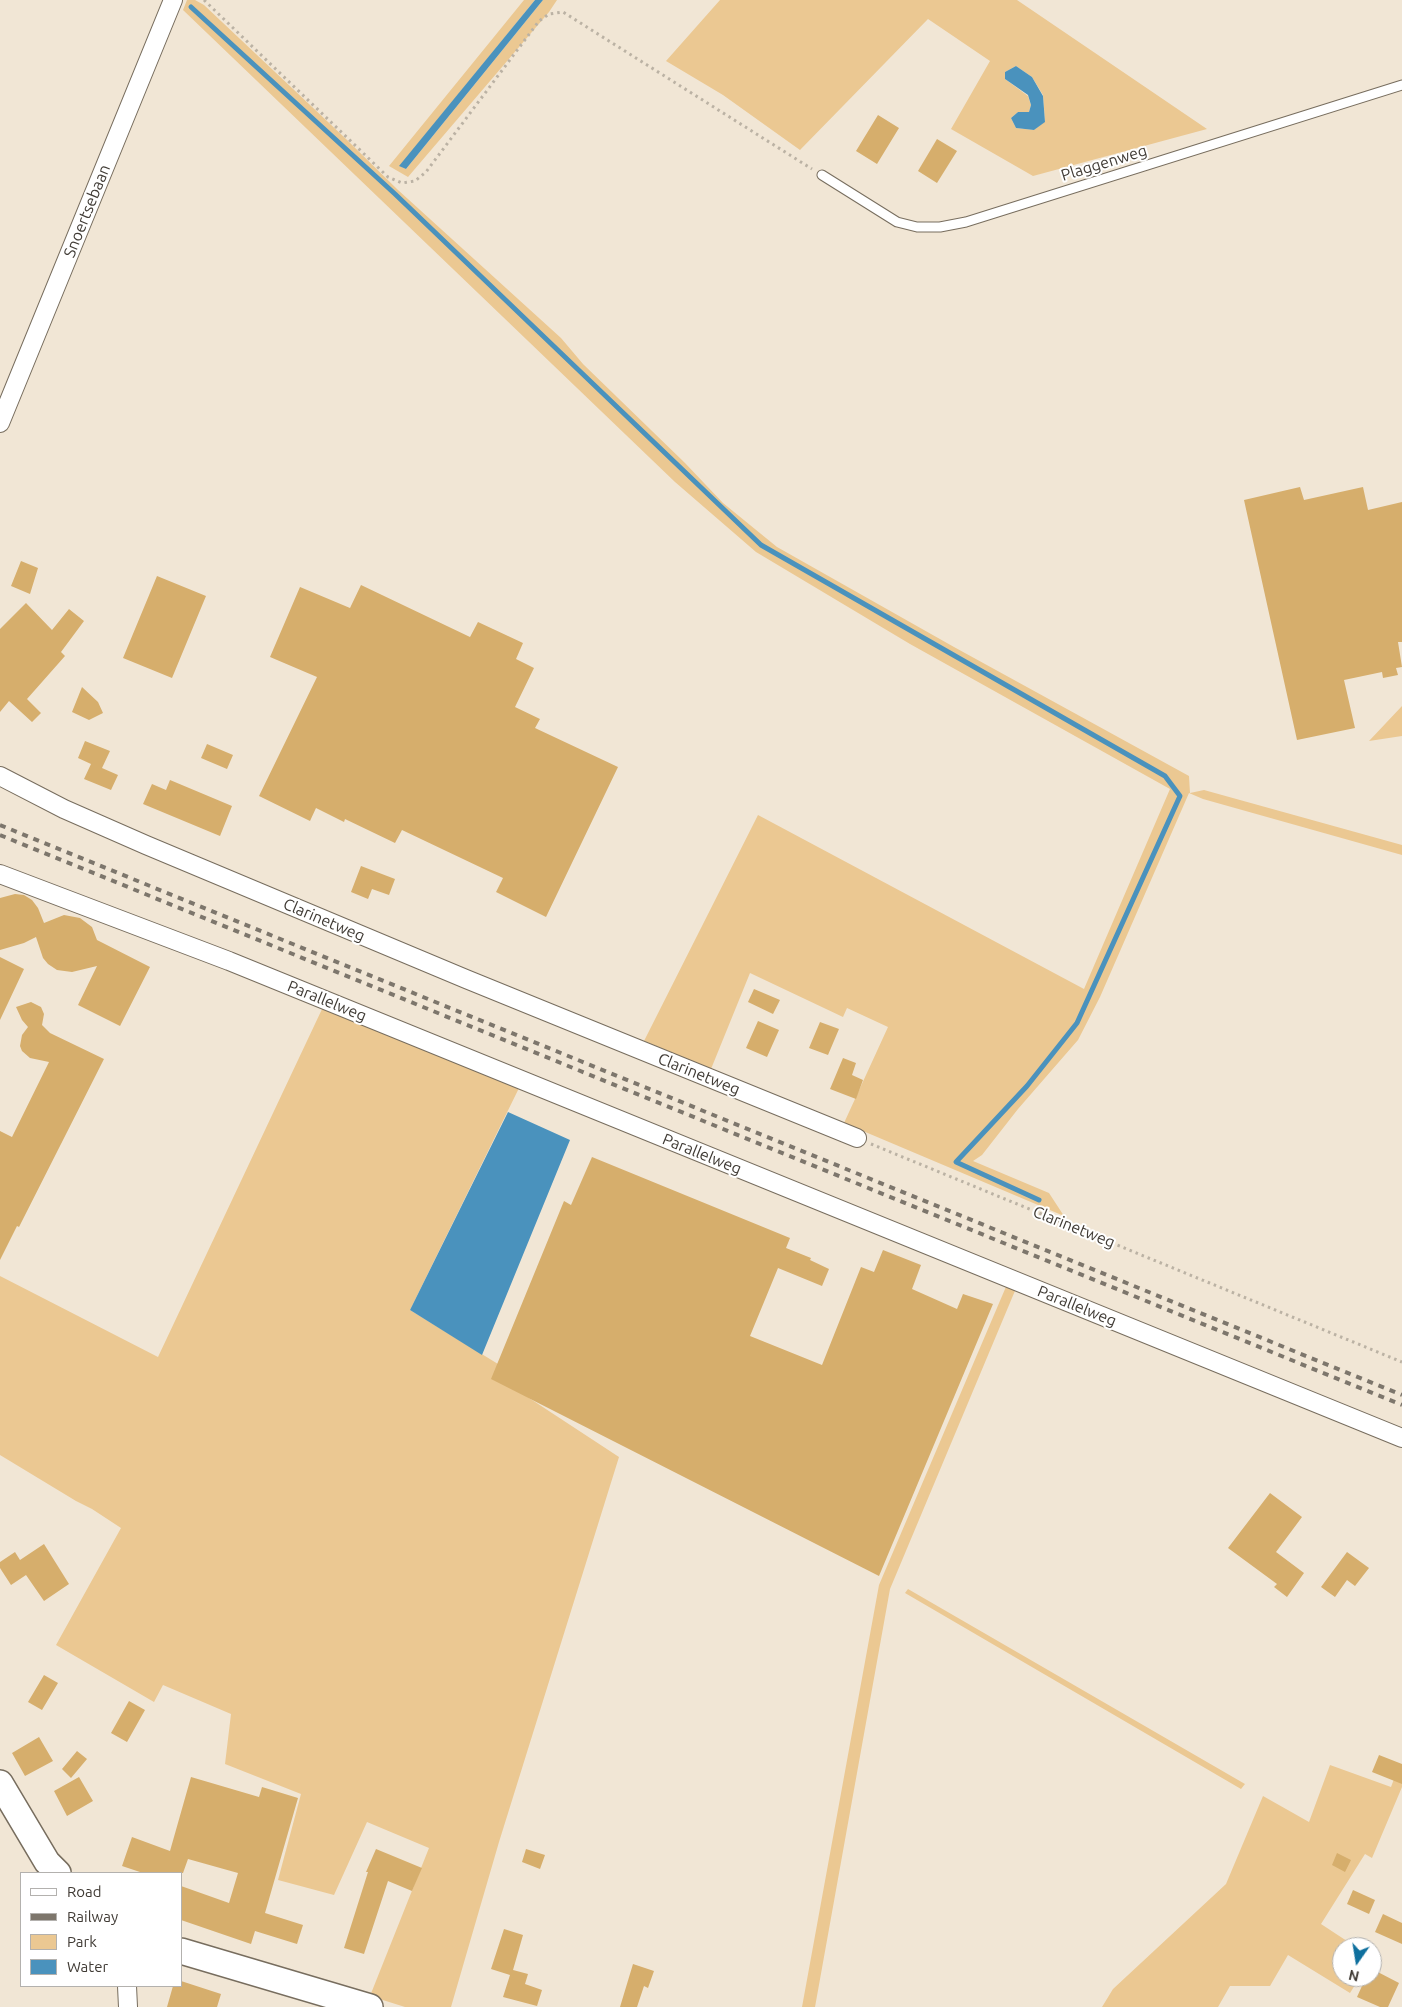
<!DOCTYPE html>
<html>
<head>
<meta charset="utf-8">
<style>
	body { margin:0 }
	#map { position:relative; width:1402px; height:2007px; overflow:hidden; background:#f1e6d5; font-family:Ubuntu,sans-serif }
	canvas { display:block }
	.legend { position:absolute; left:20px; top:1872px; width:162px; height:115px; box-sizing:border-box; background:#fff; border:1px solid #b3b1ae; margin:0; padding:6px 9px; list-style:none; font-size:15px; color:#403b35 }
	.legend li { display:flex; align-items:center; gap:10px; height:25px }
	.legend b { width:25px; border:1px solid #b3b1ae }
	.north { position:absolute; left:1332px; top:1937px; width:50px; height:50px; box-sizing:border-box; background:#fff; border:1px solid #b3b1ae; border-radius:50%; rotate:193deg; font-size:14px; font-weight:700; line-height:20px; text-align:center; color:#403b35 }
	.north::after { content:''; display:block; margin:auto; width:18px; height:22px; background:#0f709e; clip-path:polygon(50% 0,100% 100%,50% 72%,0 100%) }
</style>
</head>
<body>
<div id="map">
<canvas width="1402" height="2007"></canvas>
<ul class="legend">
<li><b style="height:6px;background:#fff"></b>Road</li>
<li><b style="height:6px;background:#7d766c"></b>Railway</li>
<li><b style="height:14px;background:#ebc892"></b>Park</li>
<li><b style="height:14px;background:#4a92bd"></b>Water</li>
</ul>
<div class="north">N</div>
</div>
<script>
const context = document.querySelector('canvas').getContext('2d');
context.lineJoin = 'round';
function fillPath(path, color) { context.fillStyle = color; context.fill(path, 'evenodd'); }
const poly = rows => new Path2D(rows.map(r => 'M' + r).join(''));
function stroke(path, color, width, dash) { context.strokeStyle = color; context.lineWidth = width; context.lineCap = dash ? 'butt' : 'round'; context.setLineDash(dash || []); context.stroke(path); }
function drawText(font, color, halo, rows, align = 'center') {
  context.font = font + ' Ubuntu,sans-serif'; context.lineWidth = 4; context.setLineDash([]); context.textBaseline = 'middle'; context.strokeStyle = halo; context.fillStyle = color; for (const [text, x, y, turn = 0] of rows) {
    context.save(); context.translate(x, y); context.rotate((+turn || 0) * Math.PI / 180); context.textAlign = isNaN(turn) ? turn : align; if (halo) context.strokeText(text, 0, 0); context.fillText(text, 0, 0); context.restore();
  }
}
fillPath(poly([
	[187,0,195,0,204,5,345,138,398,190,561,338,583,364,685,463,723,503,777,547,954,647,1189,776,1190,793,1204,790,1402,845,1402,855,1203,799,1189,793,1100,997,1078,1040,1018,1109,982,1155,973,1161,1049,1193,1064,1216,844,1123,888,1027,847,1008,843,1017,750,973,711,1069,644,1041,758,815,1084,989,1170,789,910,644,756,552,675,482,183,10],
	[524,0,535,0,400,166,406,169,543,0,557,0,549,12,408,177,389,166],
	[720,0,1017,0,1207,129,1033,176,951,129,990,61,928,19,800,150,723,95,666,61],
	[1016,66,1032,77,1043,95,1045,121,1034,130,1016,128,1011,118,1018,112,1029,112,1031,105,1028,96,1005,79,1005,72],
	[1402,706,1402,736,1369,741],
	[323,1007,520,1086,410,1310,498,1364,494,1375,619,1457,499,1842,451,2007,405,2007,370,1996,429,1848,367,1822,334,1895,278,1880,301,1794,225,1764,231,1714,163,1685,154,1702,56,1645,121,1528,92,1509,76,1501,0,1455,0,1276,158,1357],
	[1008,1282,1017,1286,890,1589,815,2007,802,2007,879,1585],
	[908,1589,1245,1784,1241,1789,905,1593],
	[1330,1765,1391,1787,1397,1771,1402,1772,1402,1787,1372,1858,1365,1854,1321,1924,1356,1947,1342,1947,1342,1977,1360,1977,1350,1993,1288,1955,1270,1986,1230,1986,1218,2007,1102,2007,1113,1989,1226,1884,1263,1796,1309,1822]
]), '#ebc892');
fillPath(poly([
	[535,0,543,0,406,169,399,166],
	[1016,66,1032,77,1043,96,1045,122,1034,130,1016,128,1011,118,1018,112,1029,112,1031,105,1028,95,1005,79,1005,72],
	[508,1112,570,1140,482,1355,410,1310]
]), '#4a92bd');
stroke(poly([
	[191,7,395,194,761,545,1165,776,1180,796,1077,1023,1027,1086,956,1162,1039,1200]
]), '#4a92bd', 5);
fillPath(poly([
	[878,115,899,128,877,164,856,151],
	[937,139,957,151,937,183,918,171],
	[1300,487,1304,500,1363,487,1368,510,1402,502,1402,642,1398,642,1402,667,1396,668,1398,675,1383,678,1382,672,1344,680,1355,728,1297,740,1244,500],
	[21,561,38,568,30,594,11,586],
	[157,576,206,596,172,678,123,658],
	[361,585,470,637,478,622,523,643,516,659,534,668,515,707,540,719,535,728,618,767,546,917,496,892,503,878,402,830,395,843,345,819,344,822,316,808,310,821,259,796,317,677,270,657,300,587,350,608],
	[26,603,52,630,69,609,84,621,61,652,65,656,27,699,41,713,32,722,9,701,0,712,0,629],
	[82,687,98,702,103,713,89,720,72,712],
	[85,741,110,751,102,768,118,775,111,790,84,779,91,764,78,758],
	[207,744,233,755,227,769,201,758],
	[170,780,232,806,220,836,143,804,152,784,166,790],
	[361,866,395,879,389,895,372,889,368,899,351,892],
	[15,894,24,895,32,900,38,908,44,923,64,915,80,918,92,927,97,940,150,967,120,1026,78,1005,97,966,72,972,57,970,48,964,43,958,36,937,24,943,0,950,0,898],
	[0,957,24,969,0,1020],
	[754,989,780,1000,773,1014,748,1002],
	[31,1002,41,1007,44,1014,42,1025,50,1033,104,1059,19,1227,17,1226,0,1260,0,1131,12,1137,49,1062,30,1058,22,1051,20,1046,22,1035,28,1027,22,1020,16,1007],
	[758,1021,779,1030,767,1057,746,1048],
	[820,1022,839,1029,828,1055,809,1048],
	[843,1058,856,1063,852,1075,863,1080,856,1099,830,1089],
	[592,1157,790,1238,786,1248,811,1258,810,1260,829,1269,822,1286,778,1268,750,1336,822,1365,861,1267,874,1272,883,1250,921,1265,912,1289,957,1309,963,1294,993,1304,879,1576,491,1379,564,1201,571,1205],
	[1270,1493,1302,1517,1276,1552,1304,1573,1287,1597,1274,1587,1277,1584,1228,1548],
	[44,1544,69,1584,44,1601,26,1575,11,1585,0,1568,0,1562,15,1552,20,1560],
	[1347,1552,1369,1568,1355,1586,1347,1580,1335,1597,1321,1587],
	[44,1675,58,1683,42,1710,28,1702],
	[129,1701,145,1710,127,1742,111,1733],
	[39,1737,53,1761,25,1776,12,1753],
	[77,1751,87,1759,71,1778,62,1769],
	[1379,1755,1402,1764,1402,1784,1372,1772],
	[79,1777,93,1801,67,1816,54,1791],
	[191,1777,259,1797,262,1787,298,1798,265,1913,303,1925,297,1944,255,1931,251,1944,181,1920,181,1886,229,1903,238,1873,188,1859,183,1873,143,1873,122,1866,132,1837,170,1851],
	[376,1849,422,1868,412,1891,388,1881,364,1954,344,1948,368,1872,366,1872],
	[526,1849,545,1855,540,1869,522,1862],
	[1337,1853,1351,1860,1345,1872,1332,1865],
	[1353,1890,1375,1900,1369,1914,1347,1904],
	[1383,1914,1402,1923,1402,1944,1375,1932],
	[504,1929,523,1935,513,1970,528,1974,525,1984,542,1990,537,2006,503,1997,510,1975,491,1969],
	[633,1964,654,1971,648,1988,644,1986,637,2007,620,2007],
	[1372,1969,1399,1983,1388,2007,1380,2007,1357,1997,1366,1977,1372,1977],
	[181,1981,221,1994,217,2007,167,2007,173,1986,181,1986]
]), '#d6ae6c');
const lane = poly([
	[822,175,897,222,917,227,940,227,966,222,1402,85]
]);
const street = poly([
	[0,423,173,0],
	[0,776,64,809,146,845,466,979,857,1138],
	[0,874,229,961,1402,1438],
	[127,1986,128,2007]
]);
const secondary = poly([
	[0,1783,47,1862,58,1873],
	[181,1951,370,2007]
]);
stroke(lane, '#776d5e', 11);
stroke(street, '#776d5e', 20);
stroke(secondary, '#776d5e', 28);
stroke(poly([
	[204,0,388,177,402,183,415,181,426,172,539,21,549,14,563,12,812,169],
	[871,1144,1402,1362]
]), '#bbb2a4', 3, [2.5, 4]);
stroke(lane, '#fff', 9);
stroke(street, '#fff', 18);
stroke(secondary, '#fff', 25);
stroke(poly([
	[0,825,1402,1395],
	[0,835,1402,1405]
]), '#7d766c', 4, [6, 6]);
drawText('16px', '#403b35', '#fff', [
	["Plaggenweg",1104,163,-17],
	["Snoertsebaan",87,211,-68],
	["Clarinetweg",324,920,23],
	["Parallelweg",327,1001,22],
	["Clarinetweg",699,1074,22],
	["Parallelweg",702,1154,22],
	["Clarinetweg",1074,1227,22],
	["Parallelweg",1077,1306,22]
]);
</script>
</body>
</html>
